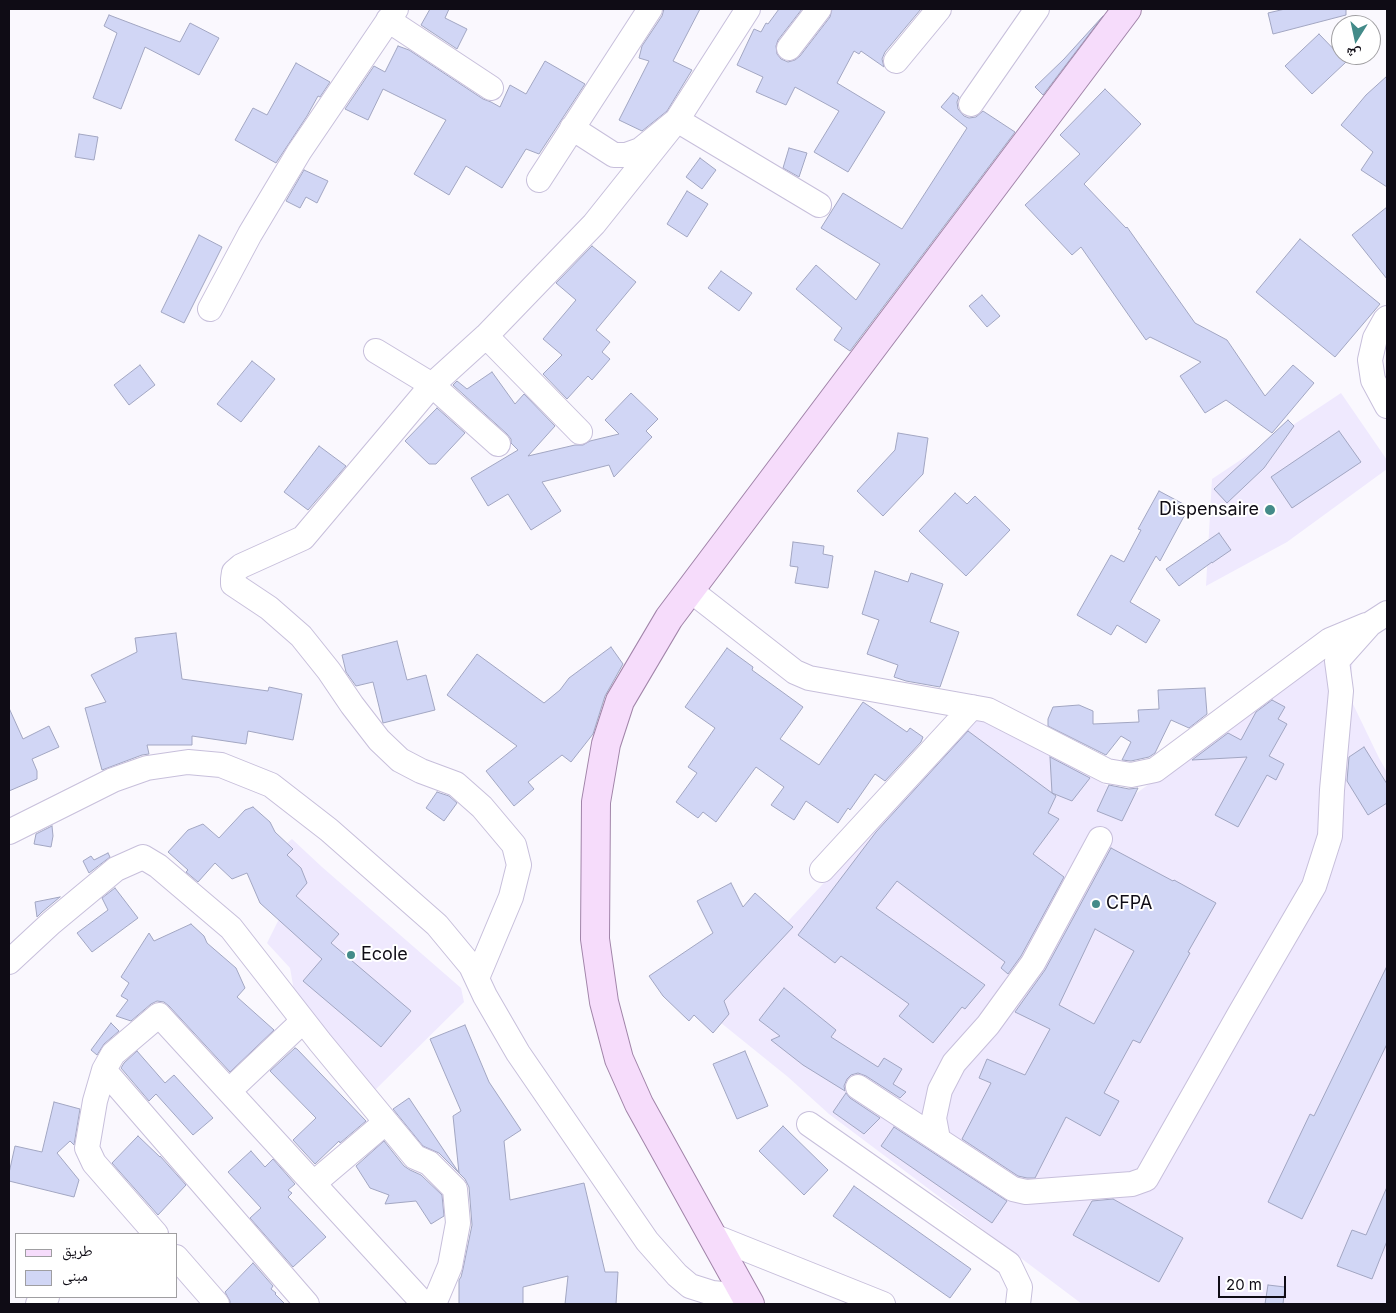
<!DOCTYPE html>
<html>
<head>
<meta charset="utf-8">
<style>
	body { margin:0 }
	#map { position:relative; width:1396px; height:1313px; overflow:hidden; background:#faf8fe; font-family:Inter,"Noto Naskh Arabic",sans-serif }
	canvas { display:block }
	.frame { position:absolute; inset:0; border:10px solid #0f0c15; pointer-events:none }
	.legend { position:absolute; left:15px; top:1233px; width:162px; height:65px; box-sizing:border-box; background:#fff; border:1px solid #9f9ea1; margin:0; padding:6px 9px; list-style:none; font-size:15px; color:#0f0c15 }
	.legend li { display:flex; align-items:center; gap:10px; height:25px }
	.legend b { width:25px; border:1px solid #9f9ea1 }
	.north { position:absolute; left:1331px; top:15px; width:50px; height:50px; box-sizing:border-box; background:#fff; border:1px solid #9f9ea1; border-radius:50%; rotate:190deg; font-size:14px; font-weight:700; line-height:20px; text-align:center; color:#0f0c15 }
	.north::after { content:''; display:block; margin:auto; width:18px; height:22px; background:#438b89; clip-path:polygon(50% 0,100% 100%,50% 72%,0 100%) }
	.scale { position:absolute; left:1218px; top:1276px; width:68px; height:22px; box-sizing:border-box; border:2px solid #0f0c15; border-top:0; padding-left:6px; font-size:15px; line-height:18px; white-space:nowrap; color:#0f0c15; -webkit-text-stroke:4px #fff; paint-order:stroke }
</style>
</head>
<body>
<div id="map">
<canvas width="1396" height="1313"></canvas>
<div class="frame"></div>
<ul class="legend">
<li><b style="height:6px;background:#f6dcfb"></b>طريق</li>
<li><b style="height:14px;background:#d1d6f5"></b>مبنى</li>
</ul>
<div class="north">ش</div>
<div class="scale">20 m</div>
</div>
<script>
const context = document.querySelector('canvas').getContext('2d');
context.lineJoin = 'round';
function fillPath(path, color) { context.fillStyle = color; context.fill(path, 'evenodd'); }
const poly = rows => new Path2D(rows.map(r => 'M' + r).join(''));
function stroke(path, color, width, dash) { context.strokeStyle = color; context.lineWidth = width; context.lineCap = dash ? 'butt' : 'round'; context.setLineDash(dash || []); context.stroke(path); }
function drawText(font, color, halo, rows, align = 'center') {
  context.font = font + ' Inter,sans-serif'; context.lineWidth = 4; context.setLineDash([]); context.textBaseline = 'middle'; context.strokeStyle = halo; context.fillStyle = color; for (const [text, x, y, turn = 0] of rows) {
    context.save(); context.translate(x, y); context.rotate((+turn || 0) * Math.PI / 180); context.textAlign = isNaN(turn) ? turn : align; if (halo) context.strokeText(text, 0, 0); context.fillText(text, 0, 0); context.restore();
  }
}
fillPath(poly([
	[1341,393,1387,460,1387,469,1287,542,1206,586,1212,479],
	[1351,636,1353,652,1350,698,1379,758,1387,772,1387,1304,1082,1304,829,1114,788,1077,705,1010,979,717,1130,798],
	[292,839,322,867,461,988,464,1002,373,1092,296,1002,290,968,267,943,281,915,249,874]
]), '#efe9fe');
const building = poly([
	[430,9,449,9,445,18,467,29,457,49,421,25,430,9],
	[664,9,700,9,673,61,692,70,667,111,642,131,619,120,649,61,639,58,642,46,662,16,664,9],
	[779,9,802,9,778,40,776,46,777,54,781,59,788,62,795,60,800,56,830,17,832,9,921,9,885,52,882,59,884,67,861,51,859,54,854,51,837,83,885,112,848,172,814,152,839,111,795,87,786,105,756,92,763,77,737,65,754,29,761,32,766,23,768,24,779,9],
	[1285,9,1346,9,1346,15,1273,34,1268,13,1285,9],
	[109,15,180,42,190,23,219,38,199,75,145,47,121,109,93,98,117,33,104,26,109,15],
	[1103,16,1043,95,1035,87,1064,59,1103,16],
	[1319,34,1346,62,1312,94,1285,66,1319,34],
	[398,46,409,50,483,99,491,102,500,107,510,85,526,94,545,61,585,84,539,154,526,149,502,188,466,166,449,195,414,174,446,120,383,89,368,120,345,109,374,66,385,72,398,46],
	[296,63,330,82,320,97,318,96,307,116,276,163,235,140,253,108,267,115,296,63],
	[1387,76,1387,187,1361,170,1373,152,1341,125,1366,95,1387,76],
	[1105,89,1141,124,1084,184,1126,228,1127,227,1195,323,1227,340,1265,396,1293,365,1314,383,1272,433,1226,400,1205,413,1180,376,1201,362,1150,337,1146,340,1081,247,1072,255,1025,205,1080,154,1060,135,1105,89],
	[953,93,959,97,957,102,958,109,964,116,969,118,976,117,983,111,1015,132,850,351,834,340,842,328,796,289,816,265,856,300,880,264,821,228,843,193,902,229,967,128,941,107,953,93],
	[79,134,98,137,94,160,75,157,79,134],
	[789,148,807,153,799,177,783,168,789,148],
	[700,158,716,170,702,189,686,177,700,158],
	[304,170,328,181,317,203,306,197,300,208,286,201,304,170],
	[687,191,708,204,687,237,667,224,687,191],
	[1387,207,1387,279,1352,235,1387,207],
	[199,235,222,247,184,323,161,312,199,235],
	[1300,239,1380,304,1335,357,1256,292,1300,239],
	[592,246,636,282,596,330,610,342,602,352,610,359,592,380,588,376,567,399,543,374,562,355,543,339,576,300,556,283,592,246],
	[721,271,752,293,739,311,708,288,721,271],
	[982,295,1000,316,987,327,969,306,982,295],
	[252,361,275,379,241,422,217,404,252,361],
	[140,365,155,385,129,405,114,385,140,365],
	[492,372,515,404,524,394,555,426,528,456,575,445,583,445,590,441,619,434,605,420,631,393,658,419,646,431,652,437,614,477,609,465,542,482,561,511,531,530,508,494,488,506,471,478,518,450,511,443,511,439,507,434,453,385,457,381,467,389,492,372],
	[437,408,465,433,436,464,429,464,405,441,437,408],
	[1288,420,1294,426,1264,468,1227,503,1214,489,1288,420],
	[1339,431,1361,462,1292,508,1271,477,1339,431],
	[898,433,928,438,923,474,883,516,857,491,895,450,898,433],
	[319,446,346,466,308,510,284,492,319,446],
	[1159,491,1189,507,1160,561,1156,556,1130,602,1160,620,1146,643,1117,625,1111,635,1077,615,1111,555,1124,562,1141,530,1138,529,1159,491],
	[955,493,967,504,975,496,1010,530,966,576,919,531,955,493],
	[1219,533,1231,550,1212,563,1212,562,1179,586,1166,569,1219,533],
	[793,542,824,546,823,554,833,556,828,588,795,583,798,567,790,566,793,542],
	[875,571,908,582,911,573,943,584,930,622,959,632,940,687,906,681,894,677,898,665,867,654,879,620,862,614,875,571],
	[176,633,182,679,268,691,269,687,302,694,293,740,248,731,246,744,192,736,192,745,147,745,149,754,142,755,102,770,85,708,106,702,91,675,137,652,135,638,176,633],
	[397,641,407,680,426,675,435,710,383,723,373,682,356,686,346,672,342,655,397,641],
	[611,647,623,664,605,696,593,734,571,762,562,755,528,782,534,789,514,806,486,771,517,746,447,695,477,654,544,703,560,690,569,678,611,647],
	[727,648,753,667,752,670,803,707,780,739,819,765,863,702,907,732,910,728,923,737,921,742,885,781,875,774,850,810,848,808,838,823,806,801,794,820,771,805,784,787,756,767,716,822,703,812,698,818,676,802,697,773,688,767,715,728,685,707,727,648],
	[1205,688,1207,714,1189,728,1171,720,1155,753,1149,757,1131,761,1122,760,1131,742,1121,736,1106,755,1048,726,1048,719,1053,707,1079,705,1093,711,1093,724,1139,722,1138,710,1159,709,1158,690,1205,688],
	[1272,700,1285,707,1278,719,1287,724,1269,756,1284,764,1276,780,1267,775,1238,827,1215,815,1247,757,1192,760,1228,733,1241,740,1256,712,1272,700],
	[9,708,23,739,49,726,59,747,32,759,37,771,37,779,9,791,9,708],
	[968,731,1056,796,1048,813,1059,819,1033,854,1064,877,1021,956,1008,974,1001,968,1005,962,897,881,876,908,985,985,965,1009,962,1007,933,1043,899,1016,909,1004,841,956,835,963,798,935,876,832,968,731],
	[1364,747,1387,784,1387,803,1368,815,1347,781,1349,757,1364,747],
	[1050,757,1090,778,1072,801,1052,793,1050,757],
	[1109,785,1129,789,1138,788,1122,821,1097,811,1109,785],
	[437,792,449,796,457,803,444,821,426,808,437,792],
	[253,807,270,822,275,832,293,849,287,855,301,868,307,883,296,896,339,934,331,943,411,1011,381,1047,303,981,322,959,260,903,247,873,232,879,215,863,198,882,186,872,188,870,168,852,188,830,203,824,219,838,245,810,253,807],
	[52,826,53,836,51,847,34,844,36,834,52,826],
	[1111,848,1173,881,1174,880,1216,903,1188,952,1190,953,1140,1043,1133,1040,1104,1093,1119,1101,1100,1136,1066,1117,1035,1178,1027,1178,1018,1176,962,1139,991,1083,979,1078,987,1059,1025,1075,1050,1029,1015,1012,1045,970,1111,848],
	[1095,929,1134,951,1094,1024,1059,1005,1095,929],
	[108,853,110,857,89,873,83,861,91,856,94,860,108,853],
	[731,883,743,907,755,893,793,927,724,1001,729,1014,713,1033,694,1015,689,1021,663,996,649,976,713,933,697,901,731,883],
	[115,888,138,918,92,952,77,933,108,910,102,898,115,888],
	[60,897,42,912,37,917,35,902,60,897],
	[191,924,204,936,207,943,236,968,245,988,237,997,274,1030,230,1072,169,1006,164,1002,157,1001,151,1004,131,1021,116,1016,128,1000,121,996,129,983,121,977,149,933,154,941,191,924],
	[1387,966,1387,1044,1302,1219,1268,1202,1310,1114,1314,1116,1387,966],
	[784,988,836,1030,831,1037,878,1067,884,1058,902,1069,893,1084,906,1092,900,1098,866,1076,858,1073,851,1075,847,1079,844,1086,845,1091,803,1065,771,1040,780,1036,759,1020,784,988],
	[111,1023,119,1031,104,1044,97,1055,91,1050,111,1023],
	[465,1025,489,1082,521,1130,504,1141,510,1200,584,1183,605,1272,618,1272,616,1304,565,1304,568,1276,523,1287,523,1304,459,1304,459,1280,461,1277,463,1269,472,1225,469,1187,465,1179,439,1153,423,1146,393,1109,409,1098,459,1173,453,1116,461,1111,430,1039,465,1025],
	[295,1048,297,1049,366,1121,340,1143,339,1141,315,1164,293,1140,316,1118,270,1071,295,1048],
	[137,1051,165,1083,174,1075,213,1118,193,1135,156,1094,149,1101,121,1068,124,1063,137,1051],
	[745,1051,768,1106,737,1119,713,1064,745,1051],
	[846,1093,850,1098,880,1118,864,1134,833,1112,846,1093],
	[54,1102,80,1109,74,1145,70,1141,57,1153,79,1180,74,1197,9,1181,9,1173,15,1146,42,1152,54,1102],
	[783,1126,828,1170,804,1195,759,1151,783,1126],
	[894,1127,1007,1201,992,1223,881,1146,894,1127],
	[138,1136,160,1157,160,1156,186,1185,158,1215,112,1163,138,1136],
	[384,1141,404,1166,410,1170,421,1175,442,1195,444,1216,431,1224,416,1201,385,1204,389,1195,370,1188,356,1166,384,1141],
	[251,1151,265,1167,273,1159,295,1184,288,1190,292,1193,288,1197,326,1237,293,1267,250,1218,261,1208,228,1172,251,1151],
	[854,1186,971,1269,950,1298,833,1216,854,1186],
	[1387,1187,1387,1241,1372,1279,1337,1266,1352,1230,1366,1235,1387,1187],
	[1113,1199,1183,1238,1159,1282,1073,1235,1092,1201,1113,1199],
	[253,1263,273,1286,271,1289,276,1293,275,1294,285,1304,230,1304,230,1301,225,1292,253,1263],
	[1268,1285,1285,1287,1283,1304,1265,1304,1268,1285]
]);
fillPath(building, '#d1d6f5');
stroke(building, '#a2a6c2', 1);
const minor = poly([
	[388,20,491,88],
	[789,48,819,9],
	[896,61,939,9],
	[971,104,1037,9],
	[572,128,614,155,626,155,640,150,677,120,819,205],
	[539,180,650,9],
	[210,309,250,234,299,152,396,9],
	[1387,318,1385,320,1375,338,1370,360,1373,380,1387,406],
	[486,336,580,432],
	[376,351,432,385,498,444],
	[690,590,795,672,809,678,988,710,1107,771,1131,775,1155,770,1330,640,1366,625],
	[9,832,113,780,147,768,188,762,221,765,271,785,329,830,437,925,471,966,485,996,518,1053,647,1241,677,1275,690,1286,712,1293,745,1296],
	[822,870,972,707],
	[9,962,51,923,116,869,143,857,158,866,231,928,320,1042,415,1157,429,1163,455,1189,458,1223,450,1266,434,1304],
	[477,978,511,897,519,865,514,845,482,807,456,784,421,771,400,760,379,740,352,705,329,671,301,636,269,608,233,584,233,579,234,572,241,566,303,538,432,385,486,336,594,224,677,120,748,9],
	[104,1070,307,1304],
	[858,1087,1013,1189,1026,1192,1132,1184,1146,1179,1239,1015,1314,886,1330,836,1332,790,1341,691,1337,661,1370,624,1387,613],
	[229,1091,303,1021],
	[809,1124,1009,1264,1020,1287,1018,1304],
	[938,1139,934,1118,940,1090,954,1063,988,1025,1033,963,1100,839],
	[314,1183,386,1122],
	[156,1234,94,1163,87,1148,95,1101,104,1070,113,1054,159,1015,424,1304],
	[713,1236,883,1304],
	[176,1257,217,1304],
	[38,1304,47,1297]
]);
const major = poly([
	[750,1304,639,1104,619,1059,604,1002,595,939,596,802,606,744,620,701,669,618,1127,9]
]);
stroke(minor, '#c7bfdb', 26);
stroke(major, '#a184a9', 30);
stroke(minor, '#fff', 24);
stroke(major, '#f6dcfb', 28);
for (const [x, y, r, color] of [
	[1270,510,6,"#438b89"],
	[1096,904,5,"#438b89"],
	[351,955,5,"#438b89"]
]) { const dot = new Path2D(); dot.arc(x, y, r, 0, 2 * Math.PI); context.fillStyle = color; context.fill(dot); stroke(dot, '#fff', 2); }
drawText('18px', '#0f0c15', '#fff', [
	["Dispensaire",1259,510,"right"],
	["CFPA",1106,904],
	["Ecole",361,955]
], 'left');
</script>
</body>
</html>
